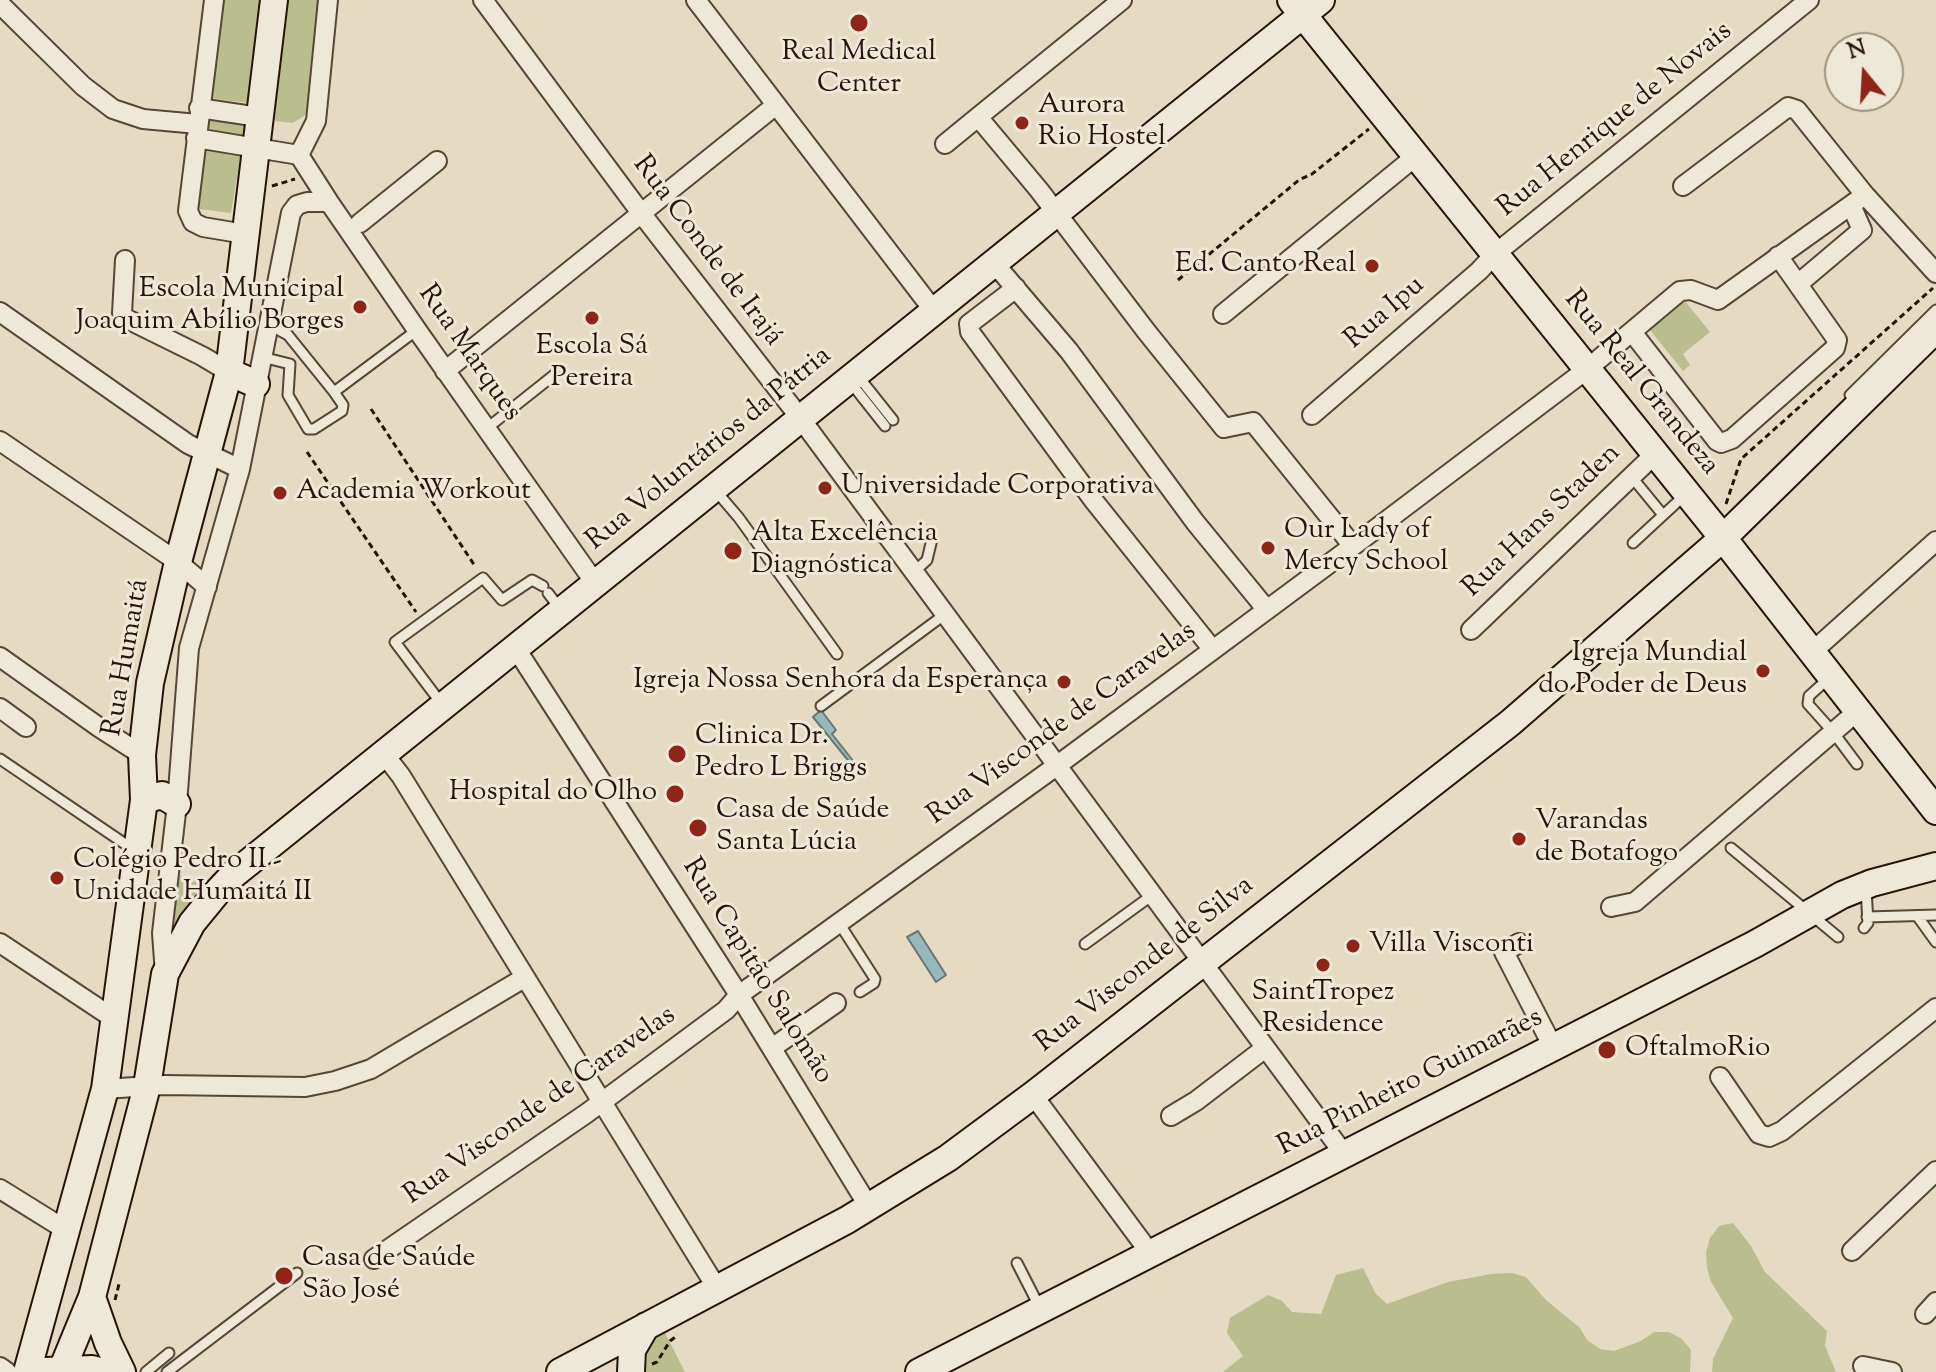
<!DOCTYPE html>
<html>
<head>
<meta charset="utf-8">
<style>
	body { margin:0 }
	#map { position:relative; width:1936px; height:1372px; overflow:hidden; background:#e4dbc2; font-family:"Sorts Mill Goudy",serif }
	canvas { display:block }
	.north { position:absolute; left:1824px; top:32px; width:80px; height:80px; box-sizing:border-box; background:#ede8d7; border:2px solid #9e9385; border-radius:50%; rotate:342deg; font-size:22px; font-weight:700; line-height:32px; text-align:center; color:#28130a }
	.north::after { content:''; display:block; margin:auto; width:28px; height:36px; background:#8f2418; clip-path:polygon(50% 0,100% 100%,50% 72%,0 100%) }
</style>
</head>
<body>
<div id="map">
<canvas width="1936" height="1372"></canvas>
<div class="north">N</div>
</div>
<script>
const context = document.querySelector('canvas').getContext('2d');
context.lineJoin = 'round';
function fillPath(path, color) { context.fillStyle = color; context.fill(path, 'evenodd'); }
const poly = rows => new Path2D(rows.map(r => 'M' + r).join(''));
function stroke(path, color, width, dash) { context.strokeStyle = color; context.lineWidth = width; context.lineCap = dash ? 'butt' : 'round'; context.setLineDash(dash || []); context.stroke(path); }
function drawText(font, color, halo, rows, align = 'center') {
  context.font = font + ' "Sorts Mill Goudy",serif'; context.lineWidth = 6; context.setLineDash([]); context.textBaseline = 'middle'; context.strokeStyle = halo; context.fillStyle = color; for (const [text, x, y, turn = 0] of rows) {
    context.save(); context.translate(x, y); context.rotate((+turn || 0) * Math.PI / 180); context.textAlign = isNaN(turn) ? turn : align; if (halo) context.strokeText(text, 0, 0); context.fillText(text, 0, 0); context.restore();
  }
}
fillPath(poly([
	[224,0,262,0,248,103,210,98],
	[284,0,322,0,307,114,293,123,276,121,271,117],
	[209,112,246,116,242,141,206,137],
	[204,148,241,153,231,213,199,209,197,204],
	[1685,301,1710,332,1683,354,1690,365,1683,371,1650,330],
	[177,875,208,884,172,931,171,930],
	[1733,1223,1751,1246,1765,1272,1827,1331,1825,1346,1836,1372,1712,1372,1713,1359,1733,1318,1711,1282,1707,1268,1706,1252,1710,1238,1719,1226],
	[1363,1268,1376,1294,1387,1304,1448,1282,1491,1274,1512,1273,1526,1277,1546,1300,1580,1328,1587,1340,1600,1349,1614,1351,1641,1341,1654,1332,1669,1332,1682,1339,1691,1350,1690,1372,1223,1372,1243,1356,1227,1333,1230,1318,1268,1295,1282,1301,1292,1312,1321,1314,1336,1275],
	[664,1331,685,1372,646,1372,647,1349,651,1342]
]), '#babe8f');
const water = poly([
	[821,710,836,730,832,734,854,762,851,764,813,717,821,710],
	[918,931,946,975,936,982,907,937,918,931]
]);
fillPath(water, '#98b9bb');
stroke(water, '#6b7774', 2);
const lane = poly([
	[262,357,290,364,288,395,308,429,314,429,342,411,343,405,334,392,288,335,268,324],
	[858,376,893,420],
	[851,383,885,426],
	[334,392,417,330],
	[1850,395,1936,310],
	[486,429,554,375],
	[1631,476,1663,515],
	[716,491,739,518,837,654],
	[1633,543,1686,494],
	[913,573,927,560,932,539],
	[548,593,561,610],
	[1829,678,1809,696,1808,704,1833,732,1857,764],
	[441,703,395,642,483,578,502,600,532,580,543,586],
	[821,706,944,615],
	[0,759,134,850],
	[1731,848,1838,937],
	[1867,917,1936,915],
	[1918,917,1936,942],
	[839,923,875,979,874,983,860,992],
	[1864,928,1868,923,1866,889],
	[1085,944,1151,896],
	[1017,1263,1039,1306],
	[146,1372,169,1353],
	[167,1372,297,1273]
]);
const street = poly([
	[214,0,188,211,193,222,203,227,245,234],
	[483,0,641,213,801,419,1344,1154],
	[696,0,934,311],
	[1122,0,978,117,1039,190,1146,331,1224,428,1253,422,1353,546],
	[0,4,83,86,113,109,143,119,198,124],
	[199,108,259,117],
	[196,138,299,155],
	[945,144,978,117],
	[299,155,329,202,417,330,595,583],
	[299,155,316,121,328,0],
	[1865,195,1936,273],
	[360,223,437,161],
	[125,260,122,313,125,318,202,356,229,372],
	[994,263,1069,351,1195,522,1267,610],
	[1798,284,1862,230,1851,205],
	[1016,288,969,324,970,332,1094,501,1213,650],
	[0,312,188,444,240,469],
	[1223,314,1416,156],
	[1632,332,1717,441,1721,443,1732,439,1835,348,1837,340,1778,256],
	[445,371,776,105],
	[1312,415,1479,271,1495,254,1809,0],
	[0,441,178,562,207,587],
	[1471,630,1654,455],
	[515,647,739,995,869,1207],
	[1812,652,1936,541],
	[0,657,100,728,142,755],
	[0,708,26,727],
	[384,754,401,776,718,1290],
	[1611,907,1635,902,1859,710],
	[0,943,113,1018],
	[1519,943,1504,952,1553,1047],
	[165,974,162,933,177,804,189,648,240,469,291,213,297,205,307,202,329,202],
	[772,1048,836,1003],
	[1720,1077,1759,1134,1769,1137,1782,1131,1936,1008],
	[105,1089,164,1085,305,1087,335,1081,371,1069,524,978],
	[1033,1095,1150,1253],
	[1171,1116,1196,1101,1264,1049],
	[0,1189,66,1230],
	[1852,1251,1936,1171],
	[374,1259,587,1113,726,1010,739,995,1055,767,1353,546,1586,370,1680,291,1691,290,1718,300,1865,195,1797,110,1788,107,1683,186],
	[1925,1314,1936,1302],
	[1863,1366,1892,1372],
	[0,1367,7,1372]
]);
const secondary = poly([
	[1291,0,1723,538,1936,811],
	[229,372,256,384],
	[144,800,162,795,177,804],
	[92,1297,108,1343,122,1372],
	[46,1371,92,1369,102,1372],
	[27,1372,105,1089,144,800,142,755,150,683,178,562,229,372,274,0],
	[61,1372,92,1297,147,1086,165,974,192,923,219,890,233,875,483,674,1321,0],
	[560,1372,847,1220,948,1158,1033,1095,1510,723,1723,538,1936,329],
	[631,1372,632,1350,646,1326],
	[919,1372,1755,944,1842,895,1872,883,1936,866]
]);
stroke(lane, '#574538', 13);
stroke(street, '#574538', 22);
stroke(secondary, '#28130a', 30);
stroke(poly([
	[272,186,295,179],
	[1178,280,1299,180,1312,174,1369,129],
	[371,409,475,566],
	[307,452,416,612],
	[1726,504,1741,459,1933,288],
	[115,1300,119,1284],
	[652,1364,657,1362,670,1341,678,1335]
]), '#28130a', 3, [6, 4]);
stroke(lane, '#ede8d7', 9);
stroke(street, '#ede8d7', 18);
stroke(secondary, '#ede8d7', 26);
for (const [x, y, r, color] of [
	[859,23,10,"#8f2418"],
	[1022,123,8,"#8f2418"],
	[1372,266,8,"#8f2418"],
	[360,307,8,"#8f2418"],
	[592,318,8,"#8f2418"],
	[825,488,8,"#8f2418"],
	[280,493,8,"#8f2418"],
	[1268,548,8,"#8f2418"],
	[733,551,10,"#8f2418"],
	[1763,671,8,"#8f2418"],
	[1064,682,8,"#8f2418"],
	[677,754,10,"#8f2418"],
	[675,794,10,"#8f2418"],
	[698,828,10,"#8f2418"],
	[1519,839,8,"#8f2418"],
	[57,878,8,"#8f2418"],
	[1353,946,8,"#8f2418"],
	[1323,965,8,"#8f2418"],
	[1607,1050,10,"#8f2418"],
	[284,1276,10,"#8f2418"]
]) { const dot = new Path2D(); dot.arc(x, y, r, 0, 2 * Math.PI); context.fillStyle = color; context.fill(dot); stroke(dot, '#ede8d7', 3); }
drawText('28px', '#28130a', '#ede8d7', [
	["Real Medical",859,54,"center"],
	["Center",859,86,"center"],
	["Aurora",1038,107],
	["Rio Hostel",1038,139],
	["Ed. Canto Real",1356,266,"right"],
	["Escola Municipal",344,291,"right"],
	["Joaquim Abílio Borges",344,323,"right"],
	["Escola Sá",592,348,"center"],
	["Pereira",592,380,"center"],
	["Universidade Corporativa",841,488],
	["Academia Workout",296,493],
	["Our Lady of",1284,532],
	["Mercy School",1284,564],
	["Alta Excelência",751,535],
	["Diagnóstica",751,567],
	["Igreja Mundial",1747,655,"right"],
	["do Poder de Deus",1747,687,"right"],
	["Igreja Nossa Senhora da Esperança",1048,682,"right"],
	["Clinica Dr.",695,738],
	["Pedro L Briggs",695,770],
	["Hospital do Olho",657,794,"right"],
	["Casa de Saúde",716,812],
	["Santa Lúcia",716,844],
	["Varandas",1535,823],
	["de Botafogo",1535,855],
	["Colégio Pedro II -",73,862],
	["Unidade Humaitá II",73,894],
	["Villa Visconti",1369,946],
	["SaintTropez",1323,994,"center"],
	["Residence",1323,1026,"center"],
	["OftalmoRio",1625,1050],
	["Casa de Saúde",302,1260],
	["São José",302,1292]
], 'left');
drawText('28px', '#28130a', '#ede8d7', [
	["Rua Henrique de Novais",1616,121,-39],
	["Rua Conde de Irajá",706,252,53],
	["Rua Ipu",1386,314,-41],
	["Rua Marques",468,354,55],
	["Rua Real Grandeza",1640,384,51],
	["Rua Voluntários da Pátria",710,450,-39],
	["Rua Hans Staden",1543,522,-44],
	["Rua Humaitá",128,658,-80],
	["Rua Visconde de Caravelas",1063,725,-36],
	["Rua Visconde de Silva",1146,966,-38],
	["Rua Capitão Salomão",756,972,58],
	["Rua Pinheiro Guimarães",1411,1084,-27],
	["Rua Visconde de Caravelas",541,1107,-35]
]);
</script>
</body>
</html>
